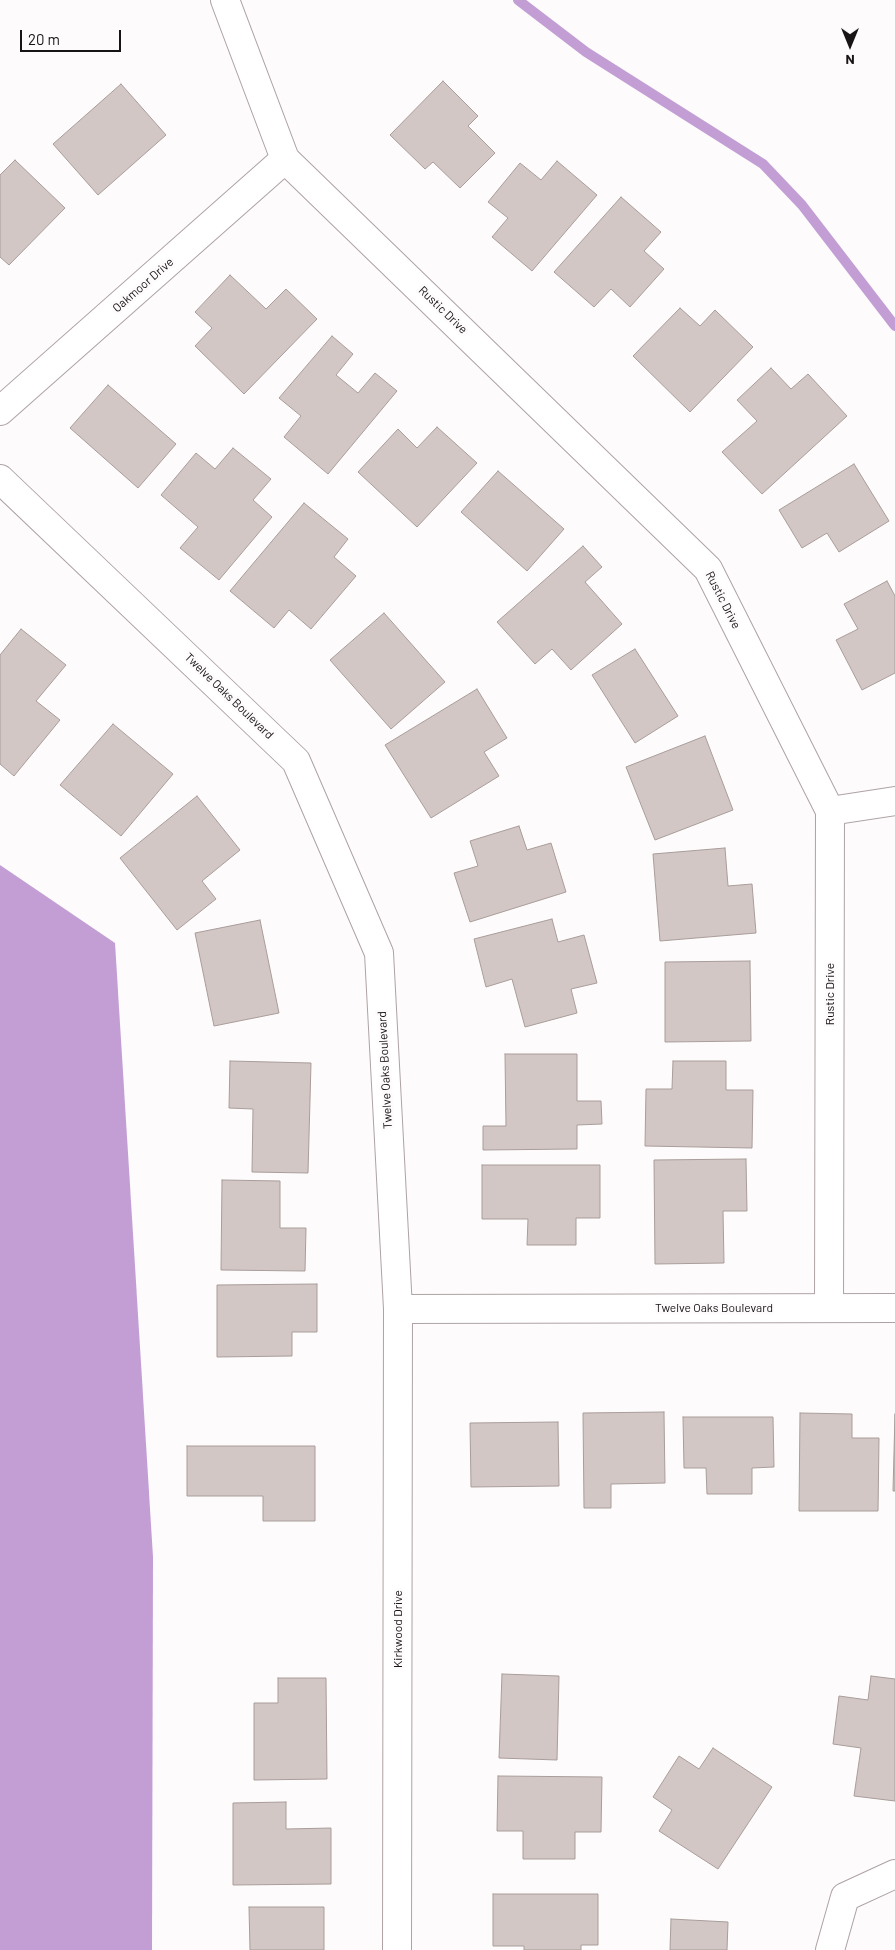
<!DOCTYPE html>
<html>
<head>
<meta charset="utf-8">
<style>
	body { margin:0 }
	#map { position:relative; width:895px; height:1950px; overflow:hidden; background:#fdfbfb; font-family:Barlow,sans-serif }
	canvas { display:block }
	.north { position:absolute; left:825px; top:20px; width:50px; height:50px; -webkit-text-stroke:4px #fdfbfb; paint-order:stroke; rotate:180deg; font-size:14px; font-weight:700; line-height:20px; text-align:center; color:#181415 }
	.north::after { content:''; display:block; margin:auto; width:18px; height:22px; background:#181415; clip-path:polygon(50% 0,100% 100%,50% 72%,0 100%) }
	.scale { position:absolute; left:20px; top:30px; width:101px; height:22px; box-sizing:border-box; border:2px solid #181415; border-top:0; padding-left:6px; font-size:15px; line-height:18px; white-space:nowrap; color:#181415; -webkit-text-stroke:4px #fdfbfb; paint-order:stroke }
</style>
</head>
<body>
<div id="map">
<canvas width="895" height="1950"></canvas>
<div class="north">N</div>
<div class="scale">20 m</div>
</div>
<script>
const context = document.querySelector('canvas').getContext('2d');
context.lineJoin = 'round';
function fillPath(path, color) { context.fillStyle = color; context.fill(path, 'evenodd'); }
const poly = rows => new Path2D(rows.map(r => 'M' + r).join(''));
function stroke(path, color, width, dash) { context.strokeStyle = color; context.lineWidth = width; context.lineCap = dash ? 'butt' : 'round'; context.setLineDash(dash || []); context.stroke(path); }
function drawText(font, color, halo, rows, align = 'center') {
  context.font = font + ' Barlow,sans-serif'; context.lineWidth = 5; context.setLineDash([]); context.textBaseline = 'middle'; context.strokeStyle = halo; context.fillStyle = color; for (const [text, x, y, turn = 0] of rows) {
    context.save(); context.translate(x, y); context.rotate((+turn || 0) * Math.PI / 180); context.textAlign = isNaN(turn) ? turn : align; if (halo) context.strokeText(text, 0, 0); context.fillText(text, 0, 0); context.restore();
  }
}
fillPath(poly([
	[0,865,115,943,153,1557,152,1950,0,1950]
]), '#c29ed5');
stroke(poly([
	[518,0,586,52,763,164,802,205,895,326]
]), '#c29ed5', 10);
const building = poly([
	[443,81,478,116,468,126,495,153,460,188,433,162,425,169,390,135,443,81],
	[121,84,166,135,98,195,53,144,121,84],
	[15,160,65,208,9,265,0,257,0,175,15,160],
	[557,161,597,195,532,271,492,237,508,218,488,202,520,163,541,180,557,161],
	[621,197,661,232,644,251,664,269,630,307,611,289,594,307,554,272,621,197],
	[230,275,266,309,286,289,317,319,244,394,195,346,212,328,195,312,230,275],
	[680,308,700,326,715,310,753,347,690,412,633,356,680,308],
	[332,336,353,354,336,375,358,393,375,373,397,391,328,474,284,437,301,416,279,398,332,336],
	[771,368,791,389,808,374,847,416,762,494,722,452,757,421,737,400,771,368],
	[108,385,176,444,138,488,70,428,108,385],
	[437,427,477,463,417,527,358,472,398,429,417,448,437,427],
	[233,448,271,479,253,500,272,517,219,580,180,548,198,527,161,495,196,453,215,469,233,448],
	[854,464,889,521,839,552,827,533,802,548,779,510,854,464],
	[498,471,564,529,527,571,461,512,498,471],
	[304,503,348,539,334,557,356,576,311,629,289,610,274,628,230,591,304,503],
	[583,546,602,567,585,582,622,624,571,670,552,649,535,664,497,622,583,546],
	[887,581,895,596,895,673,862,690,836,640,858,629,844,604,887,581],
	[384,613,445,682,391,729,330,660,384,613],
	[21,629,66,665,36,701,60,720,14,776,0,764,0,655,21,629],
	[635,649,678,716,635,743,592,675,635,649],
	[477,689,507,738,484,752,499,776,431,818,385,745,477,689],
	[113,724,173,774,121,836,60,785,113,724],
	[705,736,733,810,655,840,626,767,705,736],
	[197,796,240,850,202,881,216,899,177,930,120,858,197,796],
	[519,826,527,850,551,843,566,892,470,922,454,873,478,866,470,841,519,826],
	[725,848,728,886,752,884,756,933,660,941,653,854,725,848],
	[552,919,558,942,584,935,597,983,571,989,577,1013,525,1027,512,979,486,987,474,939,552,919],
	[260,920,279,1013,214,1026,195,933,260,920],
	[750,961,751,1041,665,1042,665,962,750,961],
	[505,1054,577,1054,577,1101,601,1101,602,1124,577,1125,577,1149,483,1150,483,1126,506,1126,505,1054],
	[230,1061,311,1063,308,1173,252,1172,253,1109,229,1108,230,1061],
	[673,1061,726,1061,726,1090,753,1090,752,1148,645,1146,646,1089,672,1089,673,1061],
	[746,1159,747,1211,723,1211,724,1263,655,1264,654,1160,746,1159],
	[482,1165,600,1165,600,1218,576,1218,576,1245,527,1245,528,1219,482,1219,482,1165],
	[222,1180,280,1181,280,1228,306,1228,305,1271,221,1270,222,1180],
	[317,1284,317,1332,292,1332,292,1356,217,1357,217,1285,317,1284],
	[664,1412,665,1483,611,1484,611,1508,584,1508,583,1413,664,1412],
	[800,1413,852,1414,852,1438,879,1438,878,1511,799,1511,800,1413],
	[895,1414,895,1491,893,1491,895,1414],
	[683,1417,773,1417,774,1467,752,1468,752,1494,707,1494,706,1468,684,1468,683,1417],
	[558,1422,559,1486,471,1487,470,1423,558,1422],
	[187,1446,315,1446,315,1521,263,1521,263,1496,187,1496,187,1446],
	[502,1674,559,1676,557,1760,499,1758,502,1674],
	[871,1676,895,1679,895,1801,854,1796,861,1748,833,1744,839,1696,868,1700,871,1676],
	[278,1678,326,1678,327,1779,254,1780,254,1703,278,1703,278,1678],
	[713,1748,772,1787,718,1869,659,1831,672,1810,653,1797,679,1756,699,1769,713,1748],
	[498,1776,602,1777,601,1832,575,1832,575,1859,523,1859,523,1831,497,1831,498,1776],
	[286,1802,286,1829,331,1828,331,1884,233,1885,233,1803,286,1802],
	[493,1894,598,1894,598,1945,581,1945,581,1950,524,1950,524,1946,493,1946,493,1894],
	[249,1907,324,1907,324,1950,250,1950,249,1907],
	[671,1919,728,1922,727,1950,670,1950,671,1919]
]);
fillPath(building, '#d3c7c5');
stroke(building, '#a89d9b', 1);
const street = poly([
	[225,0,285,159,708,569,830,811,829,1307],
	[0,411,285,159],
	[0,479,296,761,379,953,398,1309,397,1950],
	[830,811,895,801],
	[398,1309,895,1308],
	[830,1950,845,1897,895,1874]
]);
stroke(street, '#aea2a4', 30);
stroke(street, '#fff', 28);
drawText('12px', '#181415', '#fdfbfb', [
	["Oakmoor Drive",143,285,-41],
	["Rustic Drive",443,310,44],
	["Rustic Drive",723,600,63],
	["Twelve Oaks Boulevard",229,696,44],
	["Rustic Drive",830,994,-90],
	["Twelve Oaks Boulevard",385,1070,-93],
	["Twelve Oaks Boulevard",714,1308],
	["Kirkwood Drive",398,1629,-90]
]);
</script>
</body>
</html>
